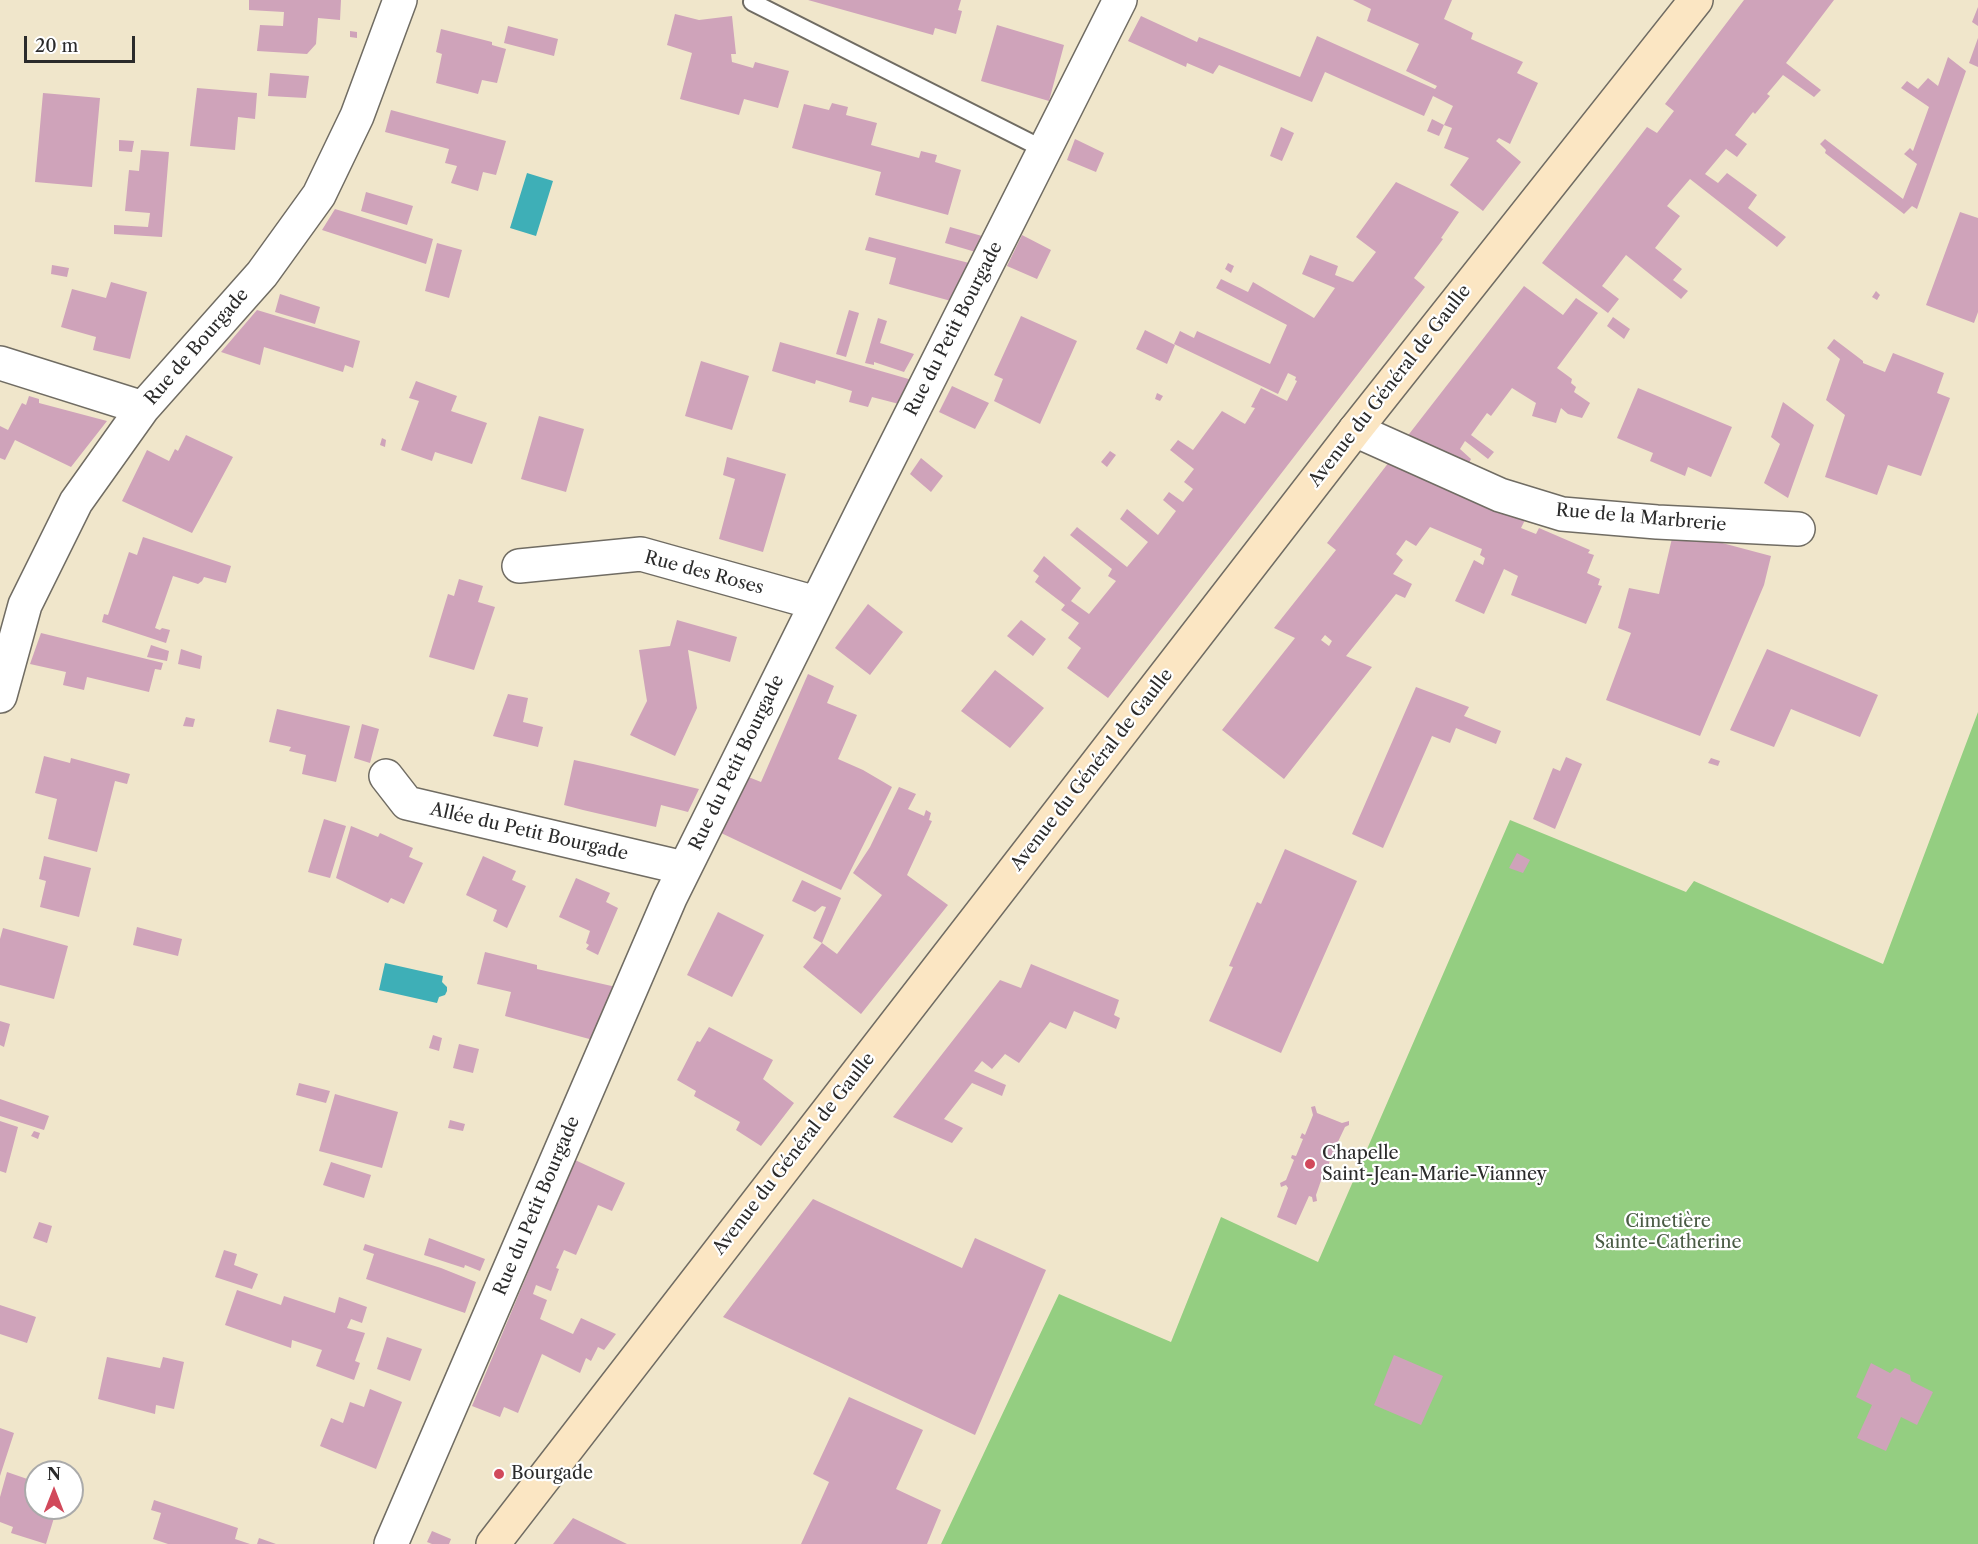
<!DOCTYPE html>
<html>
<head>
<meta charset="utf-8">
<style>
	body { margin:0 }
	#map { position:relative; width:1978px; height:1544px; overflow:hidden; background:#f0e6cb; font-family:"Libre Caslon Text",serif }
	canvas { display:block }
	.north { position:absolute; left:24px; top:1460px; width:60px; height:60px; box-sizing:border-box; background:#fff; border:2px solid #aaa; border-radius:50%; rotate:0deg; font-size:16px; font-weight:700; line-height:24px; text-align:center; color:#2b2b2b }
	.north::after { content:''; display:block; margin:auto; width:21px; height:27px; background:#d1495b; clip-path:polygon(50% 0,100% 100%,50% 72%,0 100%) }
	.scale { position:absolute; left:24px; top:36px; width:111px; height:27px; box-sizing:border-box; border:3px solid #2b2b2b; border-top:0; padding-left:8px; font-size:18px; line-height:21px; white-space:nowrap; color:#2b2b2b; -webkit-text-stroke:4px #fff; paint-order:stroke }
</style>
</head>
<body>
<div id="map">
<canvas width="1978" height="1544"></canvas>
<div class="north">N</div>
<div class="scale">20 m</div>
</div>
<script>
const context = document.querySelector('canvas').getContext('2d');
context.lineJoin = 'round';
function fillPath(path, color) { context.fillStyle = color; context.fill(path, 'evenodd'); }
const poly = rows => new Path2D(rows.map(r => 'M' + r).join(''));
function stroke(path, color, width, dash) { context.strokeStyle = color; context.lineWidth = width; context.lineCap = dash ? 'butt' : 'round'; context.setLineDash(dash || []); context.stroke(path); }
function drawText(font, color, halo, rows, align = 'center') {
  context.font = font + ' "Libre Caslon Text",serif'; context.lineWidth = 4.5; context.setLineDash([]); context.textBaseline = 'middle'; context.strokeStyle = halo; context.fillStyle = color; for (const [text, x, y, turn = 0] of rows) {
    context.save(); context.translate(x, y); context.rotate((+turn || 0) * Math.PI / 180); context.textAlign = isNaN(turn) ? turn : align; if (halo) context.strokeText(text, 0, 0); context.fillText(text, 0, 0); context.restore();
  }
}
fillPath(poly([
	[1978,712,1978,1544,941,1544,1059,1294,1171,1342,1221,1217,1318,1262,1510,820,1686,892,1694,881,1883,964]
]), '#94ce81');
fillPath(poly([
	[527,173,553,181,536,236,510,228],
	[385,963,443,976,442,982,447,987,447,991,445,995,439,997,437,1003,379,990]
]), '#3eafb7');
fillPath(poly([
	[249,0,341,0,340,20,318,18,316,44,307,54,257,51,260,25,283,26,284,12,249,10],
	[808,0,961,0,958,10,962,11,956,34,935,28,933,35],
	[1353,0,1452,0,1444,19,1473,33,1471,39,1523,62,1517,73,1538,83,1510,144,1499,138,1496,141,1521,162,1483,211,1450,185,1469,158,1444,148,1452,128,1444,125,1453,106,1433,96,1424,116,1325,72,1312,102,1219,65,1213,74,1187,63,1186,67,1128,41,1141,16,1197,42,1199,37,1300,77,1317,36,1435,89,1437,86,1406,71,1419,44,1367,21,1371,9],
	[1744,0,1834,0,1786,63,1821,90,1814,97,1783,75,1767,94,1770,96,1755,114,1753,112,1735,135,1747,144,1737,157,1726,149,1705,174,1718,183,1727,173,1757,195,1748,208,1786,237,1777,247,1690,179,1667,206,1680,216,1655,248,1682,269,1673,280,1688,291,1681,299,1626,255,1602,286,1619,299,1608,313,1542,263,1647,127,1657,133,1674,111,1665,104],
	[1978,7,1978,26,1972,22],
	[675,14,699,20,732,16,736,54,731,54,732,62,753,68,755,62,789,71,778,108,744,99,739,115,680,99,692,53,667,45],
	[997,25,1064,45,1049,101,981,81],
	[508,26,558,39,554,56,504,43],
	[441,29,492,42,492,45,506,49,497,83,482,80,478,94,436,83,442,54,436,52],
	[350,31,357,32,357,38,350,37],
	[1978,38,1978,67,1969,63],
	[1948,57,1966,71,1917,209,1912,206,1904,214,1825,153,1826,150,1820,144,1825,139,1903,199,1917,164,1904,154,1910,148,1913,151,1929,107,1901,88,1907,81,1918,89,1928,78,1938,86],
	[270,73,309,76,306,98,268,96],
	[197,88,257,93,255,119,238,117,235,150,190,146],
	[43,93,100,98,92,187,35,182],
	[832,103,848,107,846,115,877,123,871,145,919,158,921,151,937,155,935,162,961,170,948,215,875,195,881,172,792,148,804,104,829,110],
	[391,110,506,141,496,175,483,172,478,191,451,183,457,166,445,163,449,149,385,132],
	[1432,119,1444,125,1439,136,1427,131],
	[1281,127,1294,133,1282,161,1270,156],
	[1075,139,1104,153,1096,172,1067,160],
	[119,140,134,141,132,152,119,151],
	[141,150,169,152,162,237,114,234,114,225,148,227,150,213,125,211,129,170,139,171],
	[1396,182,1459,212,1441,238,1443,239,1414,278,1425,287,1108,698,1067,668,1081,648,1068,638,1079,623,1061,610,1065,605,1035,582,1039,576,1033,571,1044,556,1081,588,1071,601,1089,614,1116,581,1108,576,1112,569,1070,535,1077,527,1127,567,1148,542,1120,519,1127,509,1158,535,1176,511,1163,500,1169,492,1183,502,1193,489,1184,482,1194,469,1170,450,1178,440,1193,450,1222,411,1245,424,1255,408,1251,407,1261,388,1287,401,1297,381,1295,380,1296,377,1288,373,1278,394,1174,344,1180,331,1194,338,1197,331,1270,364,1287,325,1216,288,1221,279,1248,292,1253,282,1314,318,1335,288,1302,274,1310,255,1338,266,1335,275,1353,282,1376,252,1356,237],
	[366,192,413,206,407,225,361,211],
	[335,209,433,239,426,264,322,230],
	[1960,212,1978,218,1978,312,1974,323,1926,305],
	[950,227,982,236,979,253,945,243],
	[1022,235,1051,250,1037,279,1007,266],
	[869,237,969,263,951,301,889,284,896,258,865,250],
	[437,243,462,250,449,298,425,291],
	[1228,263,1234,266,1231,273,1225,269],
	[52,265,69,268,67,277,51,274],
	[111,282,147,292,130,359,93,350,96,337,61,327,72,289,106,298],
	[1524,286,1563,315,1576,298,1598,313,1557,368,1572,379,1571,383,1576,387,1574,392,1590,403,1582,418,1568,414,1561,408,1556,423,1532,416,1536,403,1512,388,1491,416,1487,413,1471,435,1494,452,1488,459,1465,441,1460,449,1471,459,1468,465,1406,438],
	[1876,291,1880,295,1877,300,1872,297],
	[280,294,320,307,315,324,275,312],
	[257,310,360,341,353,368,345,365,343,372,264,347,260,365,221,352],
	[849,310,859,313,846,357,836,354],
	[1021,316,1077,341,1040,424,994,401,1003,379,994,375],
	[1613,317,1630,329,1624,339,1607,326],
	[878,318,887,321,880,343,914,354,904,372,874,362,874,365,865,363],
	[1145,330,1175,345,1167,364,1136,349],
	[1834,339,1863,361,1863,363,1885,372,1893,353,1944,373,1937,393,1950,398,1921,476,1888,465,1877,495,1825,477,1845,415,1826,400,1840,359,1827,348],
	[780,342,912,380,899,404,872,397,868,407,849,402,852,391,816,380,815,384,772,371],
	[701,361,749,376,732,430,685,416],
	[416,381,457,396,451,411,487,423,472,464,435,452,432,461,401,450,419,401,409,398],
	[952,386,989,403,975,429,939,412],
	[1638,388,1732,427,1711,477,1688,467,1685,476,1650,461,1653,453,1617,438],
	[1157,393,1163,396,1160,401,1155,399],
	[29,396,39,399,39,403,107,421,71,467,15,440,5,460,0,458,0,426,8,430,22,403,26,405],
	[1783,402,1814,425,1788,498,1764,483,1780,444,1771,437],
	[539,416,584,429,566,492,521,479],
	[186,435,233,457,192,533,122,501,147,450,169,461,175,449,178,451],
	[382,438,386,440,385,447,380,445],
	[1110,451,1116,455,1107,467,1101,462],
	[727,457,786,474,763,552,719,539,735,479,723,475],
	[921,458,943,476,931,492,910,474],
	[1389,462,1526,518,1521,528,1536,534,1539,528,1590,550,1588,553,1594,555,1587,573,1600,579,1598,585,1602,586,1586,624,1511,595,1518,576,1504,569,1484,614,1455,601,1474,560,1483,565,1485,558,1480,555,1482,549,1430,527,1416,546,1406,540,1396,554,1403,560,1393,574,1412,584,1405,598,1396,594,1346,656,1372,667,1284,779,1222,730,1295,638,1274,628,1336,550,1327,543],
	[1325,635,1332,641,1329,646,1321,640],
	[1673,534,1692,535,1771,556,1764,585,1700,736,1606,700,1631,633,1618,628,1629,588,1659,594],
	[143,537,231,566,226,583,204,577,202,581,198,584,173,576,155,628,160,630,162,628,170,630,166,643,102,622,104,614,108,615,129,552,137,555],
	[459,579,483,586,478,602,495,607,474,670,429,657,448,594,454,596],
	[868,604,903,632,870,675,835,648],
	[677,620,737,637,730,662,688,650,697,708,675,756,630,735,647,701,639,650,670,646],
	[1021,620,1046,639,1033,656,1007,636],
	[41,633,163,663,161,670,155,669,149,692,87,677,84,690,63,685,66,672,30,664],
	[151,645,169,651,167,661,147,657],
	[181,649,202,656,200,669,178,664],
	[1767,649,1878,695,1860,737,1791,709,1774,747,1730,730],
	[995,670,1044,708,1010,748,961,711],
	[808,674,834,686,827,703,857,715,838,759,863,770,892,787,841,890,719,832,746,776,761,782],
	[1416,687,1469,707,1464,716,1501,731,1496,744,1456,728,1450,743,1432,736,1383,848,1352,834],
	[508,694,528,698,523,722,543,727,538,747,493,736],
	[277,709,350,726,336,782,302,774,306,755,289,751,291,747,269,742],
	[186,717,195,719,193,727,183,726],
	[362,724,379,729,370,763,354,758],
	[44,756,70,763,71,758,130,774,127,784,115,781,97,852,48,839,57,799,35,793],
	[1566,757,1582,764,1555,829,1533,819,1553,768,1560,771],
	[1711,758,1720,761,1718,766,1708,763],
	[574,760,593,764,699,789,688,812,661,805,656,827,583,810,564,805],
	[899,787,916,794,908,809,924,816,926,810,931,813,929,820,932,821,907,875,948,905,861,1014,803,967,822,943,837,954,882,895,853,873,870,847],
	[324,819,346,826,330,878,308,872],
	[351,826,378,837,380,833,413,848,409,857,423,863,404,904,391,898,388,903,336,878],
	[1285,849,1357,881,1281,1053,1209,1021,1233,967,1229,966,1257,902,1261,904],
	[1517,853,1530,860,1523,873,1509,868],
	[44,856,91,868,79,917,40,907,46,881,39,879],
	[483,856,516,871,512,880,526,886,507,928,493,921,497,910,466,895],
	[576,878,610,893,606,902,618,908,598,955,586,949,589,945,586,943,590,931,559,917],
	[802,880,841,898,822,943,813,938,826,907,822,906,815,912,792,901],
	[718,912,764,935,732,997,687,975],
	[137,927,182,939,178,956,133,945],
	[3,928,68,946,54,999,0,985,0,939],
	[485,952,537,965,537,969,616,987,593,1040,505,1016,511,992,477,984],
	[1031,964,1119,1000,1114,1015,1120,1018,1116,1029,1074,1011,1066,1029,1050,1022,1019,1063,1005,1054,992,1069,982,1061,974,1071,1006,1085,1002,1096,972,1083,944,1119,963,1128,952,1143,893,1117,1000,980,1021,988],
	[0,1021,10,1024,4,1047,0,1045],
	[709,1027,773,1060,763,1079,794,1103,761,1146,736,1130,740,1122,694,1096,696,1091,677,1080,697,1041,700,1042],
	[433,1035,442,1038,439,1051,429,1048],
	[459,1044,479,1049,473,1073,453,1068],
	[299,1083,330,1091,326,1103,296,1095],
	[335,1094,398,1112,382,1168,319,1151],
	[0,1099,49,1116,44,1130,0,1116],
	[1315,1106,1317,1113,1342,1123,1349,1121,1349,1125,1345,1127,1335,1148,1339,1150,1337,1154,1333,1152,1327,1169,1330,1170,1329,1174,1324,1172,1316,1195,1317,1201,1313,1202,1312,1197,1309,1196,1296,1225,1277,1217,1288,1188,1286,1185,1281,1187,1280,1183,1286,1180,1294,1160,1291,1158,1292,1155,1296,1156,1303,1139,1300,1138,1302,1133,1305,1135,1313,1115,1311,1107],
	[450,1120,465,1124,463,1131,448,1128],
	[0,1121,18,1127,6,1173,0,1171],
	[34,1131,40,1133,38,1139,31,1136],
	[575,1160,625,1183,612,1211,598,1205,576,1255,564,1250,556,1268,559,1269,551,1291,536,1285,533,1294,547,1300,540,1319,573,1334,581,1318,616,1334,604,1350,598,1347,591,1361,586,1358,580,1373,542,1354,518,1413,504,1407,500,1417,472,1406],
	[331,1162,371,1175,364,1198,323,1185],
	[813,1199,962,1268,975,1238,1046,1270,975,1435,723,1317],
	[39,1222,52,1226,47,1243,33,1238],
	[429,1238,485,1259,480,1271,465,1265,464,1268,424,1255],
	[365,1244,441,1268,476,1282,465,1313,366,1279,374,1254,363,1250],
	[224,1250,237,1254,234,1265,258,1274,252,1289,215,1277],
	[237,1290,281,1305,284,1296,335,1313,339,1297,367,1307,362,1323,351,1319,347,1328,365,1333,355,1361,360,1363,354,1380,316,1366,322,1350,292,1340,291,1348,225,1325],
	[0,1305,36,1317,27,1343,0,1334],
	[387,1337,422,1349,410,1381,377,1369],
	[1394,1355,1443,1376,1421,1425,1374,1405],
	[107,1357,160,1368,163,1357,184,1362,174,1409,156,1405,155,1414,98,1399],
	[1871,1363,1890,1373,1895,1368,1910,1375,1911,1381,1933,1392,1917,1425,1901,1417,1886,1451,1857,1438,1872,1405,1856,1397],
	[370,1389,402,1402,376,1469,320,1446,331,1418,343,1423,350,1402,364,1407],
	[849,1397,923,1430,896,1489,941,1510,927,1544,801,1544,829,1482,813,1474],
	[0,1428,14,1433,0,1476],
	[7,1472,36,1482,36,1508,57,1508,46,1544,11,1533,13,1527,0,1522,0,1497],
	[154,1500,238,1528,235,1539,250,1544,168,1544,153,1539,161,1513,151,1510],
	[573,1518,627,1544,553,1544],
	[432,1531,451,1539,449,1544,432,1544,427,1542],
	[259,1538,276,1544,257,1544]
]), '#cfa3ba');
const lane = poly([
	[752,2,1045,150]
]);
const street = poly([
	[0,363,143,408],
	[1355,430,1500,495,1562,514,1657,522,1798,529],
	[519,566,641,554,816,603],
	[0,696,25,605,76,502,143,408,262,274,319,195,357,116,400,0],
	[386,776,407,803,684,868],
	[391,1544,670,898,863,510,1120,0]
]);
const secondary = poly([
	[493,1544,1355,430,1696,0]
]);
stroke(lane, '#706c63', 20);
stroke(street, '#706c63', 36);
stroke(secondary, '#706c63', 36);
stroke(lane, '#fff', 16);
stroke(street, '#fff', 33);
stroke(secondary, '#fbe6c3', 33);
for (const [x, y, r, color] of [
	[1310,1164,6,"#d1495b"],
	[499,1474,6,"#d1495b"]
]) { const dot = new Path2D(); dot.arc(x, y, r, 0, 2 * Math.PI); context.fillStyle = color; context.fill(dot); stroke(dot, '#fff', 2); }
drawText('18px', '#2b2b2b', '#fff', [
	["Rue du Petit Bourgade",954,329,-63],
	["Rue de Bourgade",197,347,-49],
	["Avenue du Général de Gaulle",1390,386,-52],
	["Rue de la Marbrerie",1641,518,5],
	["Rue des Roses",704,573,15],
	["Rue du Petit Bourgade",737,763,-64],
	["Avenue du Général de Gaulle",1092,770,-52],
	["Allée du Petit Bourgade",529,832,13],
	["Avenue du Général de Gaulle",794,1154,-52],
	["Rue du Petit Bourgade",537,1206,-67]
]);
drawText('18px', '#2b2b2b', '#fff', [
	["Chapelle",1322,1154],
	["Saint-Jean-Marie-Vianney",1322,1175],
	["Bourgade",511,1474]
], 'left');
drawText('18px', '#4a5c45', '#fff', [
	["Cimetière",1668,1222],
	["Sainte-Catherine",1668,1243]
]);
</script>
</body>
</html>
